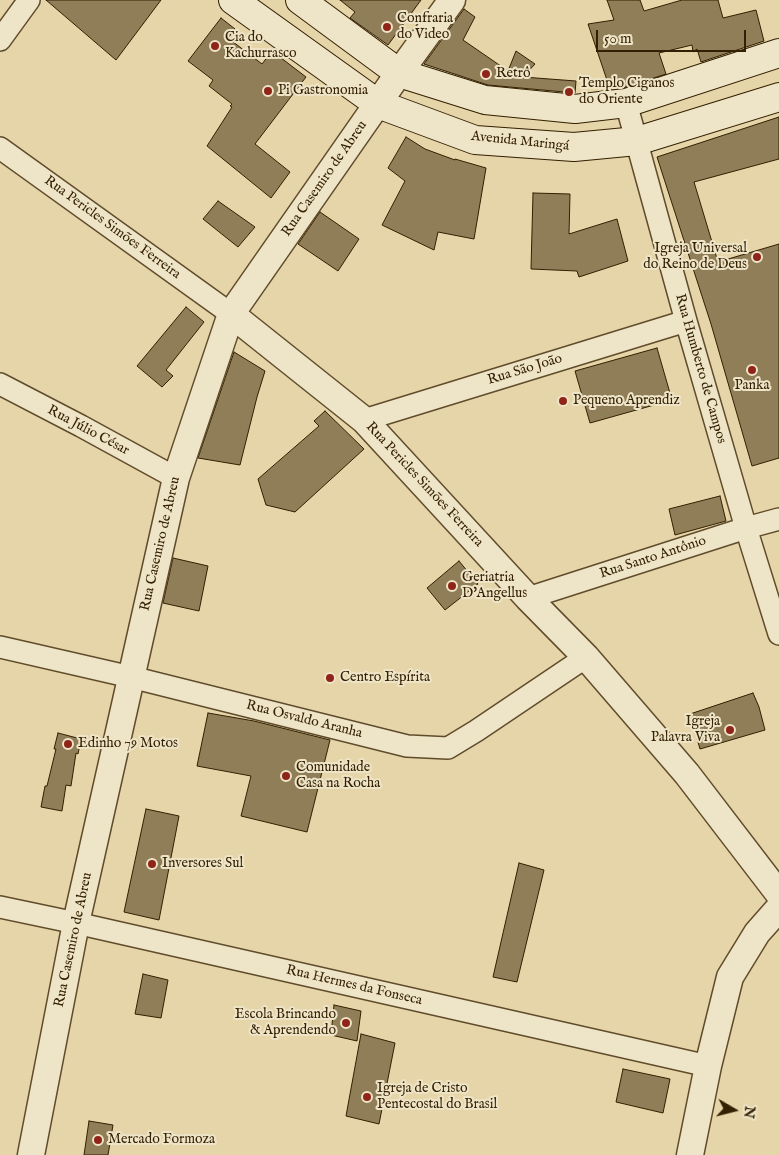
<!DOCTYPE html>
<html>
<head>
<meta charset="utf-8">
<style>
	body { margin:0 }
	#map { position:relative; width:779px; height:1155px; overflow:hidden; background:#e5d5a9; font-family:"IM FELL English",serif }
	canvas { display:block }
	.north { position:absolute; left:709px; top:1085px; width:50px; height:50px; -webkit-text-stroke:4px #eee4c7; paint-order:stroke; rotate:98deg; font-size:14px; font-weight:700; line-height:20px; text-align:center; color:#331f01 }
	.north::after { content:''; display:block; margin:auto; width:18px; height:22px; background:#331f01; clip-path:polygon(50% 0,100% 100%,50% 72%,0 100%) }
	.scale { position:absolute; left:596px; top:30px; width:150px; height:22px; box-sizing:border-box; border:2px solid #331f01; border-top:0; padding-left:6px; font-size:15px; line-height:18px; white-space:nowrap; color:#331f01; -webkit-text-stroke:4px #eee4c7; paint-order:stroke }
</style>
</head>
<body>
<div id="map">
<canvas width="779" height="1155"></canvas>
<div class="north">N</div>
<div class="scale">50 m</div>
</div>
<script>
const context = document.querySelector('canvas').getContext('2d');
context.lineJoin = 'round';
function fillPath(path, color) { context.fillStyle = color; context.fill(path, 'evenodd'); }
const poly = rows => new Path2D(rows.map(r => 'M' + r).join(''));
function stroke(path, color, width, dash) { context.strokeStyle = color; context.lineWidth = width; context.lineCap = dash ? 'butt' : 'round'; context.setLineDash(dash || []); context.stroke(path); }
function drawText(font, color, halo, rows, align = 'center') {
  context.font = font + ' "IM FELL English",serif'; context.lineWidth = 4; context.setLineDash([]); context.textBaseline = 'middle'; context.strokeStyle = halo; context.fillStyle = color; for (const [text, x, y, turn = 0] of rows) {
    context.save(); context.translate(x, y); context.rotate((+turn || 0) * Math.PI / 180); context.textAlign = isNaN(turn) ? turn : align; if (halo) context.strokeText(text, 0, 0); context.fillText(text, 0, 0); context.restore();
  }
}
const building = poly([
	[46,0,161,0,116,60,46,0],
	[340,0,421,0,388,45,350,18,355,12,340,0],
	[607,0,640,0,644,11,682,0,718,0,723,18,756,10,764,41,701,62,697,49,693,52,692,45,659,53,666,74,623,88,610,89,588,24,614,20,607,0],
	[464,9,475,17,463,40,508,71,516,51,535,64,523,77,576,81,575,93,488,85,424,64,464,9],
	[221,18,235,29,228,38,262,64,272,51,306,77,255,144,290,172,271,198,207,146,232,107,230,106,232,104,209,86,213,80,188,61,221,18],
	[779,117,779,159,694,182,718,262,779,244,779,458,752,466,711,324,657,157,779,117],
	[406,137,425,149,455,160,455,159,486,168,474,239,438,232,434,250,382,225,405,181,388,168,406,137],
	[533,193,570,194,569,234,617,219,628,261,579,277,577,271,531,269,533,193],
	[218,201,255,227,238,247,203,219,218,201],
	[320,212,359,239,338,271,298,244,320,212],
	[186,307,204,322,166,370,173,376,162,387,137,366,186,307],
	[657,348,672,400,590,423,575,371,657,348],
	[234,352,265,371,257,397,240,465,198,458,234,352],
	[325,411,364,449,295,512,266,505,258,479,319,426,314,421,325,411],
	[720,496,726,521,675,535,669,509,720,496],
	[173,558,208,566,199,611,163,603,173,558],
	[459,561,478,584,445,610,427,588,459,561],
	[753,693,759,707,765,730,700,749,690,714,753,693],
	[208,713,254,721,330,740,307,832,241,816,251,776,197,766,208,713],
	[58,733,81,739,78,754,76,753,71,786,66,785,62,811,41,807,45,786,47,786,56,749,54,749,58,733],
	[146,809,179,816,159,920,124,912,146,809],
	[519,863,544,870,517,982,493,977,519,863],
	[143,974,168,980,161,1018,135,1014,143,974],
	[334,1005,361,1011,357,1041,331,1035,334,1005],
	[361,1034,395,1043,379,1124,346,1116,361,1034],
	[623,1069,670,1079,663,1113,616,1102,623,1069],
	[89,1121,113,1125,108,1155,84,1155,89,1121]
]);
fillPath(building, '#907e58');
stroke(building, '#331f01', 1);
const minor = poly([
	[0,40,29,0],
	[626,103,686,321,746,528,779,634],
	[0,148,231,314],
	[0,384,81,426,176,478],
	[364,420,686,321],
	[528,598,746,528,779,519],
	[0,647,131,677,407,746,448,748,476,731,586,657],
	[0,907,76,923,708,1066]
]);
const tertiary = poly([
	[231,314,364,420,528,598,586,657,687,774,779,894],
	[31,1155,76,923,176,478,231,314,399,73,452,0],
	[690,1155,708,1066,730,977,757,933,779,908]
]);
const secondary = poly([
	[233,0,378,104,475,140,574,147,637,141,779,97],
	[300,0,399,73,485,100,575,109,626,103,779,53]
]);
stroke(minor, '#604c2b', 24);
stroke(tertiary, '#604c2b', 29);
stroke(secondary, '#331f01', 30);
stroke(minor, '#eee4c7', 21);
stroke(tertiary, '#eee4c7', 26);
stroke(secondary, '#eee4c7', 28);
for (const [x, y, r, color] of [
	[387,27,5,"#8f2418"],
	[215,46,5,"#8f2418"],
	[486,74,5,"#8f2418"],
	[268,91,5,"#8f2418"],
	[569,92,5,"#8f2418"],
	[757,257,5,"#8f2418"],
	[752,370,5,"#8f2418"],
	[563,401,5,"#8f2418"],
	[452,586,5,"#8f2418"],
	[330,678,5,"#8f2418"],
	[730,730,5,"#8f2418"],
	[68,744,5,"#8f2418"],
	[286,776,5,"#8f2418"],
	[152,864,5,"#8f2418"],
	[346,1023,5,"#8f2418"],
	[367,1097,5,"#8f2418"],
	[98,1140,5,"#8f2418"]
]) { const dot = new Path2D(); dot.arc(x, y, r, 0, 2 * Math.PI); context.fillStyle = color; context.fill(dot); stroke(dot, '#eee4c7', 2); }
drawText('14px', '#331f01', '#eee4c7', [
	["Confraria",397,19],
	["do Video",397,35],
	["Cia do",225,38],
	["Kachurrasco",225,54],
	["Retrô",496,74],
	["Templo Ciganos",579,84],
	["do Oriente",579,100],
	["Pi Gastronomia",278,91],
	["Igreja Universal",747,249,"right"],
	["do Reino de Deus",747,265,"right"],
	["Panka",752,386,"center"],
	["Pequeno Aprendiz",573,401],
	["Geriatria",462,578],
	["D'Angellus",462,594],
	["Centro Espírita",340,678],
	["Igreja",720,722,"right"],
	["Palavra Viva",720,738,"right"],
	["Edinho 79 Motos",78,744],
	["Comunidade",296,768],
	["Casa na Rocha",296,784],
	["Inversores Sul",162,864],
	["Escola Brincando",336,1015,"right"],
	["& Aprendendo",336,1031,"right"],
	["Igreja de Cristo",377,1089],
	["Pentecostal do Brasil",377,1105],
	["Mercado Formoza",108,1140]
], 'left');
drawText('14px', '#331f01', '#eee4c7', [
	["Avenida Maringá",520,142,6],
	["Rua Casemiro de Abreu",325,179,-55],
	["Rua Pericles Simões Ferreira",112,228,36],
	["Rua Humberto de Campos",700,369,74],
	["Rua São João",525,370,-17],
	["Rua Júlio César",88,431,28],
	["Rua Pericles Simões Ferreira",424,485,47],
	["Rua Casemiro de Abreu",161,544,-77],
	["Rua Santo Antônio",653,558,-18],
	["Rua Osvaldo Aranha",304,720,14],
	["Rua Casemiro de Abreu",74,940,-78],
	["Rua Hermes da Fonseca",354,986,13]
]);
</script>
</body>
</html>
